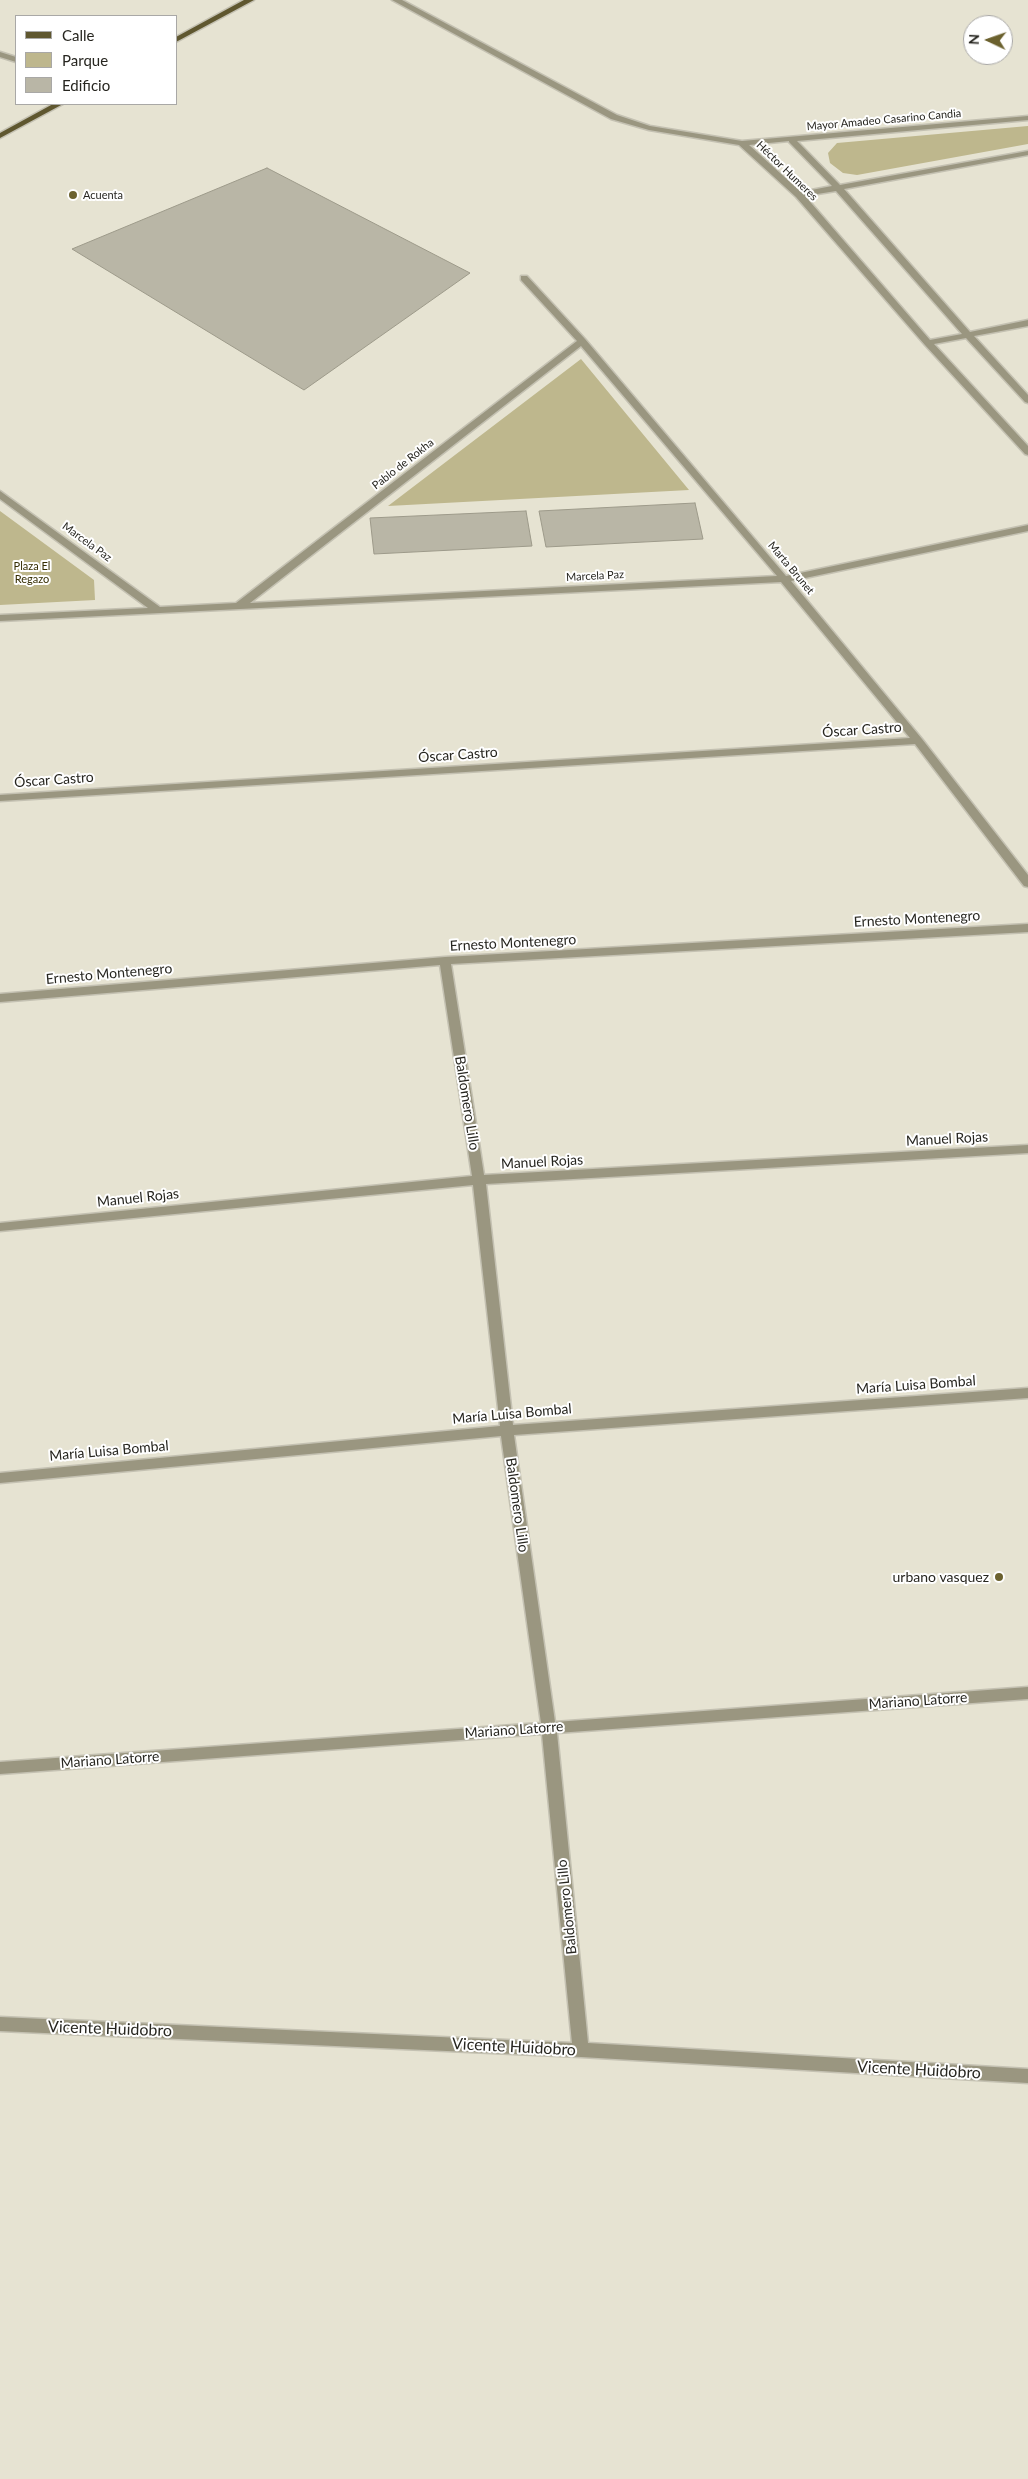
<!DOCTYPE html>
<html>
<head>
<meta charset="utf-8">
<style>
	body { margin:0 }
	#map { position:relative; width:1028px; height:2479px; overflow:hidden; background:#e6e3d2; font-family:Lato,sans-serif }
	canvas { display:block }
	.legend { position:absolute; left:15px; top:15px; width:162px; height:90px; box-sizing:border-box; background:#fff; border:1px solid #a9a8a6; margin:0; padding:6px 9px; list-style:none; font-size:15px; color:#272620 }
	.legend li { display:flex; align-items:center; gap:10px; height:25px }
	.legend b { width:25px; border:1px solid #a9a8a6 }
	.north { position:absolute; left:963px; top:15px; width:50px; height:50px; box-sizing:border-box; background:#fff; border:1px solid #a9a8a6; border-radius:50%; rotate:273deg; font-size:14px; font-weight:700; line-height:20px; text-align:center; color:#272620 }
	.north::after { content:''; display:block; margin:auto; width:18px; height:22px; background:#6b612e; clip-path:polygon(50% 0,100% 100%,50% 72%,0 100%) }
</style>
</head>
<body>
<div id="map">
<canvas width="1028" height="2479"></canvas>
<ul class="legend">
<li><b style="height:6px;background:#5f572f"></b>Calle</li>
<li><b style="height:14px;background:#beb78d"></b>Parque</li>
<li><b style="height:14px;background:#b9b6a6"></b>Edificio</li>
</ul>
<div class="north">N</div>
</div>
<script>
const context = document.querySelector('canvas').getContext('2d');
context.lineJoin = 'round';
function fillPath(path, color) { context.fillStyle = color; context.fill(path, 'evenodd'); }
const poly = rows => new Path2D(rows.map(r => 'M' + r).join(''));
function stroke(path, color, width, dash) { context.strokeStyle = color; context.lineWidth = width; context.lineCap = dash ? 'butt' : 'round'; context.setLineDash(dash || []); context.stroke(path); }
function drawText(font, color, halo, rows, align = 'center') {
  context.font = font + ' Lato,sans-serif'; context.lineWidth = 4; context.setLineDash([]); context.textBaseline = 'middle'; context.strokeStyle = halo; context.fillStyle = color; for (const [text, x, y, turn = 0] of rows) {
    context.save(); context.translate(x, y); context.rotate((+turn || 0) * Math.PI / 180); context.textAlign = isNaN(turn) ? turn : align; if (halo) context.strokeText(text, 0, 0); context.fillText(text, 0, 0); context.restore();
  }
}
fillPath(poly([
	[1028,126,1028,144,857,175,843,173,830,163,828,153,837,143],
	[581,359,689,490,388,506],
	[0,511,94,580,95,600,0,605]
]), '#beb78d');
const building = poly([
	[267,168,470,273,304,390,72,249,267,168],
	[695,503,703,539,546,547,539,511,695,503],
	[526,511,532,546,374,554,370,518,526,511]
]);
fillPath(building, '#b9b6a6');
stroke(building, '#9d9a8a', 1);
const minor = poly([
	[392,0,402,0,617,115,650,126,742,141,1028,116,1028,120,797,141,840,185,1028,151,1028,155,844,189,970,332,1028,320,1028,326,974,336,1028,395,1028,403,1025,402,966,338,934,344,1028,446,1028,455,1025,454,925,345,796,197,739,145,649,130,611,119,392,0],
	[789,141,789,142,832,186,801,192,749,145,789,141],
	[836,191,962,334,930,340,805,196,836,191],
	[0,52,16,57,16,62,0,57,0,52],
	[521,276,527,276,585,339,786,576,1028,525,1028,531,791,581,922,739,1028,875,1028,887,1024,886,915,744,0,801,0,795,910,738,781,582,0,621,0,615,148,608,0,499,0,491,160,607,236,603,577,341,521,280,521,276],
	[581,346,777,576,250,603,581,346],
	[1028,924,1028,932,451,964,484,1175,1028,1145,1028,1153,486,1184,513,1425,1028,1388,1028,1398,514,1435,555,1722,1028,1687,1028,1699,557,1733,588,2043,1028,2069,1028,2083,581,2057,0,2031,0,2017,572,2043,542,1734,0,1774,0,1762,541,1723,501,1436,0,1483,0,1473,500,1426,473,1185,0,1231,0,1223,472,1176,440,965,0,1002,0,994,445,957,1028,924]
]);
const major = poly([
	[244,0,254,0,176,42,176,37,244,0],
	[53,104,63,104,0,138,0,133,53,104]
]);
stroke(minor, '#c4c1b2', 3);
stroke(major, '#c4c1b2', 3);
fillPath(minor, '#9a9680');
fillPath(major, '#5f572f');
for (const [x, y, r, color] of [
	[73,195,5,"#6b612e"],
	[999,1577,5,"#6b612e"]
]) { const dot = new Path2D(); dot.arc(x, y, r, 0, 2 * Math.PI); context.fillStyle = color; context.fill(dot); stroke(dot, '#fff', 2); }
drawText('11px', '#272620', '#fff', [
	["Mayor Amadeo Casarino Candia",884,120,-5],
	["Héctor Humeres",787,171,44],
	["Pablo de Rokha",403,464,-38],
	["Marcela Paz",87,542,36],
	["Marta Brunet",791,568,50],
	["Marcela Paz",595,576,-3]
]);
drawText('11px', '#272620', '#fff', [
	["Acuenta",83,195]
], 'left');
drawText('11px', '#352d02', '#fff', [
	["Plaza El",32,566],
	["Regazo",32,579]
]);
drawText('14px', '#272620', '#fff', [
	["Óscar Castro",862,730,-4],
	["Óscar Castro",458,755,-4],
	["Óscar Castro",54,780,-4],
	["Ernesto Montenegro",917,919,-3],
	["Ernesto Montenegro",513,943,-3],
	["Ernesto Montenegro",109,974,-5],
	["Baldomero Lillo",467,1103,81],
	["Manuel Rojas",947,1139,-3],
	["Manuel Rojas",542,1162,-3],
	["Manuel Rojas",138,1198,-6],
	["María Luisa Bombal",916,1385,-4],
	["María Luisa Bombal",512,1414,-5],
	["María Luisa Bombal",109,1451,-5],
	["Baldomero Lillo",517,1505,82],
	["Mariano Latorre",918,1701,-4],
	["Mariano Latorre",514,1730,-4],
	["Mariano Latorre",110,1760,-4],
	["Baldomero Lillo",567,1907,-96]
]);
drawText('14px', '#272620', '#fff', [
	["urbano vasquez",989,1577]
], 'right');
drawText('16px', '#272620', '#fff', [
	["Vicente Huidobro",110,2029,2],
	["Vicente Huidobro",514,2047,3],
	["Vicente Huidobro",919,2070,3]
]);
</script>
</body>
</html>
